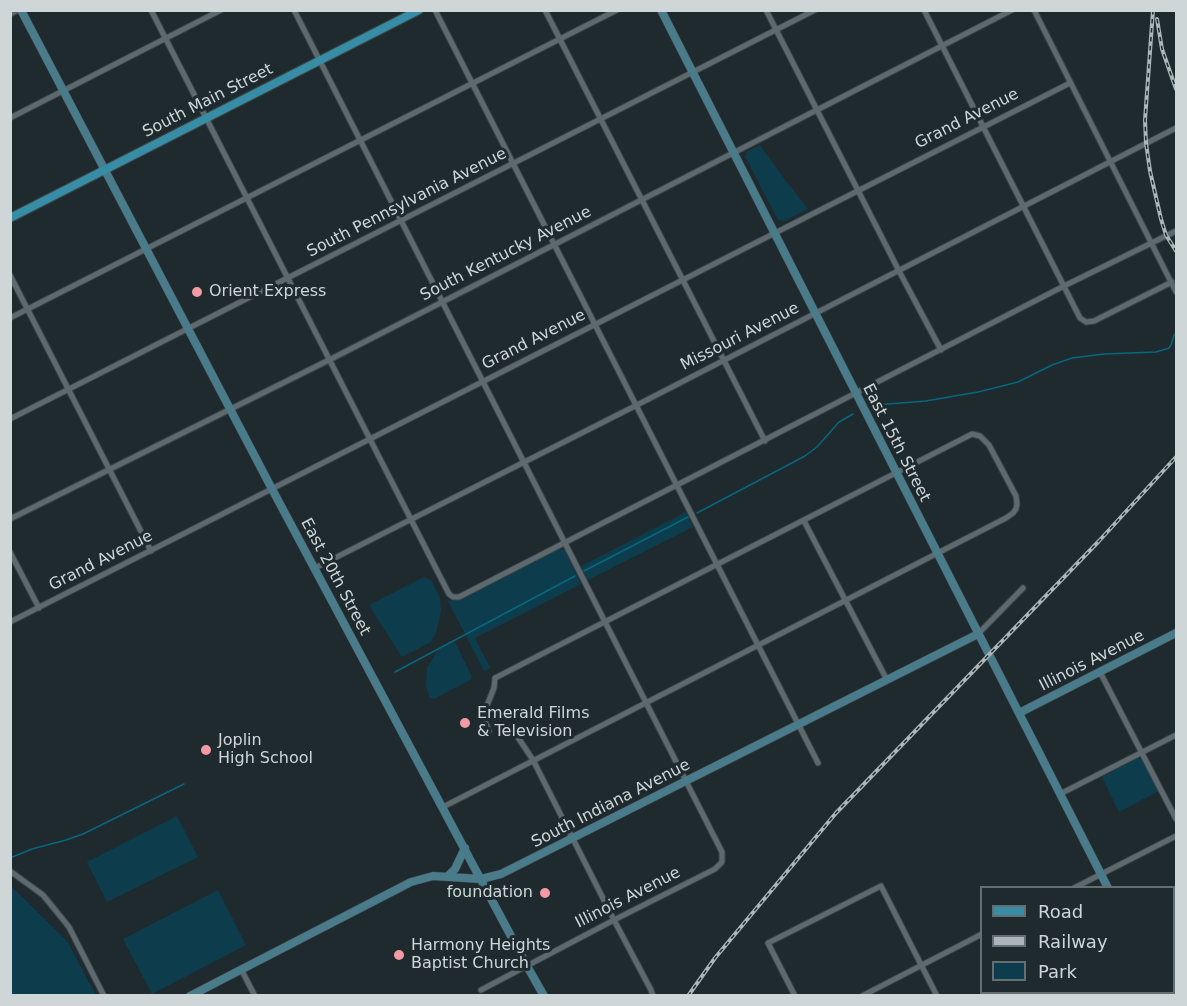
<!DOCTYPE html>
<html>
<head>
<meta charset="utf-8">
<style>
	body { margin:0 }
	#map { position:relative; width:1187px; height:1006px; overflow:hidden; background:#1f2a2e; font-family:"DejaVu Sans",sans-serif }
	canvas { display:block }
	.frame { position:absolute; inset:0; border:12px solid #ced6d8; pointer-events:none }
	.legend { position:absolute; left:980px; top:886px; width:195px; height:108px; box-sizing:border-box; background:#1f2a2e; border:2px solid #656f72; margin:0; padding:8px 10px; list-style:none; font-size:18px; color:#ced6d8 }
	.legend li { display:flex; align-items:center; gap:12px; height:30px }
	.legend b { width:30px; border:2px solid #656f72 }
</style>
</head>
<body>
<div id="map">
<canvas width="1187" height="1006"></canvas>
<div class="frame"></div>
<ul class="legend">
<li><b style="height:8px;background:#368da5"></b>Road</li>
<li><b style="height:8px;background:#acb5b7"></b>Railway</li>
<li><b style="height:16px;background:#0d3d4c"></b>Park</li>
</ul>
</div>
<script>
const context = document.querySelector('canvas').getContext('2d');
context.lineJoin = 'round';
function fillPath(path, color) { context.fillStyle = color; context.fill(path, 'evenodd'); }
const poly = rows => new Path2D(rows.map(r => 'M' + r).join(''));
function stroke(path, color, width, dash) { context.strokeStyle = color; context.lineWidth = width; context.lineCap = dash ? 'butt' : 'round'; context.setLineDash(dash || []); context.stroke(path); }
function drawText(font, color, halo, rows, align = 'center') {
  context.font = font + ' "DejaVu Sans",sans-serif'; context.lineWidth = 6; context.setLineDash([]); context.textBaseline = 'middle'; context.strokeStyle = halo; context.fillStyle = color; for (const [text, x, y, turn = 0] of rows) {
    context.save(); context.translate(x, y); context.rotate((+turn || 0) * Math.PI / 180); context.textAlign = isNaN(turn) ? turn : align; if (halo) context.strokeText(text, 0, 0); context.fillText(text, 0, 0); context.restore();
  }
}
fillPath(poly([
	[760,145,783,177,808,209,784,221,778,220,745,156,747,155,746,152],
	[686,512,693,527,588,580,581,566],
	[559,548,565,550,581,584,475,638,490,668,484,671,447,599,450,601,460,599],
	[424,577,432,581,440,598,441,611,438,624,436,633,431,642,402,657,370,607,371,604],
	[455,642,472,677,470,680,434,699,430,698,426,687,427,668,437,651,445,646],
	[1138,758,1143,760,1159,791,1119,812,1102,777],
	[177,816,198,857,107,902,87,862],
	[10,885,67,941,96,995,11,995],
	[218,890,246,945,152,994,123,939]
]), '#0d3d4c');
stroke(poly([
	[875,405,926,401,978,392,1018,382,1052,365,1072,358,1104,354,1156,352,1169,348,1171,345,1174,335,1176,333],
	[697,513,805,456,817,447,839,422,853,414],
	[584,571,688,517],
	[395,672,575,576],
	[10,858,32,849,66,840,83,834,184,784]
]), '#07677f', 1.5);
const street = poly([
	[151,10,449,594,453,597,459,597,1064,286,1176,231],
	[294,10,722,852,722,862,715,869,614,920,481,990],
	[435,10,818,763],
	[545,10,765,441],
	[766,10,899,271,941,350],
	[924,10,1080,318,1086,322,1094,321,1172,282],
	[1034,10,1176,292],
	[10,14,18,10],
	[10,118,221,10],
	[10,275,151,551],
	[10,318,617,10],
	[10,419,815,10],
	[10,519,335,357,1012,10],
	[804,521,887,680],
	[10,552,39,608],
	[315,568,637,405,1176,128],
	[10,622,1070,83],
	[978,634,1023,588],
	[1100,672,1176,819],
	[511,727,533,760,614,920,651,990,653,996],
	[1060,794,1176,735],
	[443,807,1006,518,1013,513,1016,509,1017,504,1016,496,989,445,980,436,972,434,495,678,494,688,484,713,484,719,489,731],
	[10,871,43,895,69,927,104,996],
	[1074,888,1176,836],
	[1174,938,1176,937],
	[241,969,255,996],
	[795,996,768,943,881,886,937,996],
	[862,996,982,934],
	[1060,996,1066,992]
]);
const secondary = poly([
	[21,10,272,489,527,966,544,996],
	[661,10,1108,888],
	[1019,713,1176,633],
	[447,877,455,869,465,848],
	[1161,992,1163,996],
	[190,996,411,882,433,876,481,879,501,874,978,634]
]);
const primary = poly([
	[10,218,419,10]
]);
stroke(street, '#3b4548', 7);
stroke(secondary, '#3b4548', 9);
stroke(primary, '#3b4548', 10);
stroke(street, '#5d696e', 5);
stroke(secondary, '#4a7b8a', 8);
stroke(primary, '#368da5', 8);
const rail = poly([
	[1153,10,1145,120,1146,143,1150,171,1161,219,1166,235,1176,251],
	[1157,19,1162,49,1176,89],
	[688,996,715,958,836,813,1099,541,1176,457]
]);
stroke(rail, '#acb5b7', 4);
stroke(rail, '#1f2a2e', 1.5, [4.5]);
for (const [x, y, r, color] of [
	[197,292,6,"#f49aa5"],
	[465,723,6,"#f49aa5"],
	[206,750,6,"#f49aa5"],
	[545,893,6,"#f49aa5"],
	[399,955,6,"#f49aa5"]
]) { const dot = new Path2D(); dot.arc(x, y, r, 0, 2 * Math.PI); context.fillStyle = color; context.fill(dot); stroke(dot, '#1f2a2e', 2); }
drawText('16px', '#ced6d8', '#1f2a2e', [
	["South Main Street",208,101,-27],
	["Grand Avenue",967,119,-27],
	["South Pennsylvania Avenue",407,203,-27],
	["South Kentucky Avenue",506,254,-27],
	["Missouri Avenue",740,337,-27],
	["Grand Avenue",534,340,-27],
	["East 15th Street",896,443,63],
	["Grand Avenue",101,561,-27],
	["East 20th Street",335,577,62],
	["Illinois Avenue",1092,661,-27],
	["South Indiana Avenue",611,804,-27],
	["Illinois Avenue",628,898,-27]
]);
drawText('16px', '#ced6d8', '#1f2a2e', [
	["Orient Express",209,292],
	["Emerald Films",477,714],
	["& Television",477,732],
	["Joplin",218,741],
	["High School",218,759],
	["foundation",533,893,"right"],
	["Harmony Heights",411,946],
	["Baptist Church",411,964]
], 'left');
</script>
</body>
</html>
